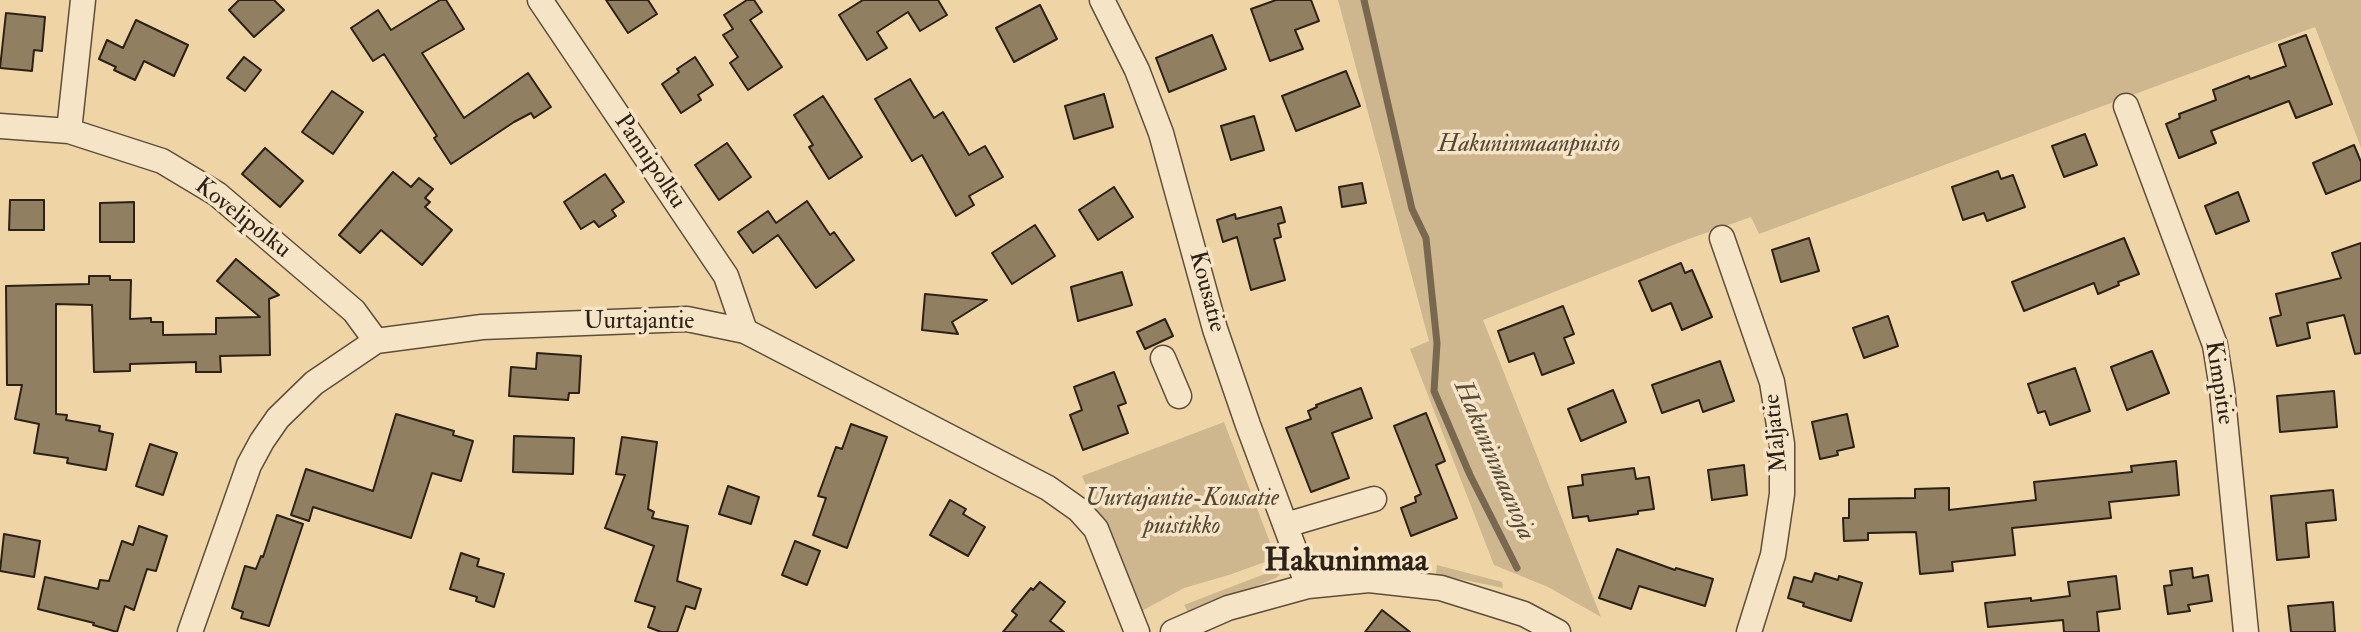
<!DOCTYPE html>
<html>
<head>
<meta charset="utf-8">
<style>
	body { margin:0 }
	canvas { display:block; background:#efd5a6 }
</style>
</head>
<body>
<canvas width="2361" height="632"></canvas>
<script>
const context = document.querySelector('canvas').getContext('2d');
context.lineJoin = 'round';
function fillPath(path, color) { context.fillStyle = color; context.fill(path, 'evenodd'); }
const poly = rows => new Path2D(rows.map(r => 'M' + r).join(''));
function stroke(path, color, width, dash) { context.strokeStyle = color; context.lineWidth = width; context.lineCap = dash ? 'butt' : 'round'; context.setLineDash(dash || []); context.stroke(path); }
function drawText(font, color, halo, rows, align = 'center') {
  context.font = font + ' "IM FELL Double Pica",serif'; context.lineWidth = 7; context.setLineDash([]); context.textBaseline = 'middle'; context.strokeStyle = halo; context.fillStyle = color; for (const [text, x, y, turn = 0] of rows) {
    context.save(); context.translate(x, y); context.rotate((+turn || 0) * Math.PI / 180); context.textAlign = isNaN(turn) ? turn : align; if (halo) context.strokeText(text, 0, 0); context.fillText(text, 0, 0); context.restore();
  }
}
fillPath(poly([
	[1338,0,2361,0,2361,148,2315,27,1759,234,1751,217,1686,240,1483,320,1601,617,1548,587,1494,565,1410,349,1429,341],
	[1224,422,1276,558,1229,575,1184,588,1140,612,1082,476],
	[1393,561,1409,563,1408,570,1367,569,1328,572,1322,571,1314,564],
	[1437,565,1502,582,1503,588,1436,574],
	[1275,570,1281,573,1276,578,1211,604,1188,612,1184,605]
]), '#ceb68e');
stroke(poly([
	[1364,0,1412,209,1426,238,1437,343,1434,391,1470,475,1517,568]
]), '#78684f', 7);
const building = poly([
	[239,0,274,0,284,10,254,37,229,10,239,0],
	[440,0,446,0,464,29,422,53,464,118,528,73,551,107,534,118,531,113,514,122,451,164,434,138,437,136,384,54,373,61,351,28,378,10,391,30,440,0],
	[606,0,648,0,657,14,628,33,606,0],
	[747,0,754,0,762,12,750,20,782,67,748,90,730,63,738,57,723,35,733,29,724,15,747,0],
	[863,0,938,0,947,15,920,31,908,12,877,32,887,48,867,60,839,15,863,0],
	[1276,0,1311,0,1319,21,1295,30,1303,49,1270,61,1251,9,1276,0],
	[1040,5,1057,39,1014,62,996,28,1040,5],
	[6,13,45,17,42,51,34,50,32,71,0,68,6,13],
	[136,20,188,45,174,76,144,61,135,80,114,70,116,67,99,59,107,40,123,48,136,20],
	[1212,35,1226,69,1169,92,1156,58,1212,35],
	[2306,35,2332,104,2296,118,2289,101,2211,131,2216,143,2179,158,2166,124,2180,118,2179,114,2216,100,2213,90,2249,76,2250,79,2286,66,2279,45,2306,35],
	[244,57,261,70,245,91,227,78,244,57],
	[695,57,713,85,698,95,701,100,681,113,662,84,679,72,677,69,695,57],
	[1346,71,1360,106,1296,131,1282,96,1346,71],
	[910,79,934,118,943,112,969,155,985,146,1003,177,969,196,974,205,956,216,922,155,912,161,875,99,910,79],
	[332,91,363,112,333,154,302,132,332,91],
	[1104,94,1113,127,1074,139,1065,106,1104,94],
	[823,96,862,157,829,179,809,147,813,145,794,115,823,96],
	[1254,116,1264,150,1231,160,1221,126,1254,116],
	[2085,134,2097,165,2064,177,2052,146,2085,134],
	[727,143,751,177,719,200,695,165,727,143],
	[2354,145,2361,162,2361,180,2326,194,2313,163,2354,145],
	[265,148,303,181,280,207,242,174,265,148],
	[1998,171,2001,179,2013,175,2025,207,1987,221,1984,213,1963,220,1952,187,1998,171],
	[393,172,411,187,419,178,433,189,425,198,430,202,425,207,452,230,422,265,381,230,360,253,339,235,393,172],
	[605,174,624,202,612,210,616,216,599,227,594,221,581,229,564,202,605,174],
	[1362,183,1366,203,1342,207,1339,187,1362,183],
	[1114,187,1133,217,1098,240,1079,210,1114,187],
	[2238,192,2249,221,2216,234,2205,206,2238,192],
	[10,200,44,200,44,230,9,230,10,200],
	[807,201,830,235,834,232,854,260,816,288,778,235,753,253,738,232,768,211,776,223,807,201],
	[134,202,134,242,100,242,100,203,134,202],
	[1281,207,1285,222,1278,224,1281,237,1274,239,1285,280,1251,290,1237,237,1223,242,1217,220,1235,214,1236,219,1281,207],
	[1035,225,1055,256,1012,284,992,253,1035,225],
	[1809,238,1819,271,1781,282,1772,250,1809,238],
	[2124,238,2139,274,2118,282,2119,285,2098,294,2094,283,2024,311,2012,282,2124,238],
	[2361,243,2361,353,2355,354,2344,315,2307,323,2310,338,2277,346,2270,318,2281,315,2276,294,2341,278,2332,253,2361,243],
	[236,259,279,295,269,299,270,355,220,356,221,372,196,372,196,362,130,364,130,371,94,372,92,305,56,304,56,414,67,415,66,420,100,426,99,431,113,434,106,470,67,463,68,458,34,453,39,424,15,419,22,385,7,385,6,286,89,284,89,276,110,276,110,280,131,280,130,319,151,318,151,322,163,322,163,335,216,334,216,318,260,317,217,281,236,259],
	[1681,263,1685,273,1692,270,1712,317,1682,330,1671,303,1652,311,1639,281,1681,263],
	[1122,272,1132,305,1078,321,1071,287,1122,272],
	[925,294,987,300,952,322,958,334,922,330,925,294],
	[1563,306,1574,334,1564,338,1574,363,1542,375,1534,353,1509,362,1498,331,1563,306],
	[1888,316,1898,346,1864,358,1853,328,1888,316],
	[1165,319,1173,336,1145,349,1137,332,1165,319],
	[2152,351,2169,393,2127,410,2111,367,2152,351],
	[537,353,581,356,579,393,569,393,568,400,509,396,511,367,536,369,537,353],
	[1720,361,1734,401,1703,412,1699,400,1662,413,1652,385,1720,361],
	[2075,368,2090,411,2050,425,2045,411,2038,413,2028,384,2075,368],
	[1114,372,1126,403,1118,406,1128,433,1083,450,1070,415,1082,410,1074,387,1114,372],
	[1361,388,1372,418,1332,433,1349,478,1311,492,1286,428,1311,419,1308,411,1317,407,1316,405,1361,388],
	[1613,390,1626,422,1581,441,1568,409,1613,390],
	[2334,391,2337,427,2280,432,2277,396,2334,391],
	[1426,413,1445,461,1436,465,1457,518,1411,536,1401,508,1416,502,1415,497,1421,494,1394,426,1426,413],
	[396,414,454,431,453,435,473,441,461,481,432,473,411,538,313,507,309,521,291,515,306,469,373,491,396,414],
	[1847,414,1854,447,1837,451,1838,455,1820,459,1812,422,1847,414],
	[851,424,887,437,847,548,813,535,826,498,818,496,836,447,842,449,851,424],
	[514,436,574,438,573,474,513,472,514,436],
	[622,437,657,442,648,509,654,512,652,518,688,526,677,581,701,589,695,609,686,606,677,632,661,632,648,627,655,607,635,601,654,546,605,528,625,475,616,474,622,437],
	[150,444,177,453,163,495,136,486,150,444],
	[2176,461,2179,495,2109,502,2111,518,2012,528,2015,555,1952,562,1953,571,1920,574,1916,532,1868,533,1868,540,1844,541,1843,518,1849,518,1849,499,1915,498,1915,489,1949,488,1949,510,2036,500,2034,482,2132,472,2131,466,2176,461],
	[1744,465,1747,495,1712,500,1708,470,1744,465],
	[1634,468,1636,479,1649,477,1654,509,1638,511,1638,514,1589,521,1588,516,1573,518,1568,487,1583,485,1582,475,1634,468],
	[728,486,759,497,751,524,719,514,728,486],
	[2333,490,2336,520,2306,523,2309,557,2277,560,2271,496,2333,490],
	[950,500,966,509,963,514,985,527,968,556,930,535,950,500],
	[277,515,303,524,269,626,241,618,243,612,232,608,245,566,256,569,261,556,263,557,277,515],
	[139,526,167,536,156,571,147,569,134,610,125,606,117,632,93,625,94,623,38,609,45,577,98,589,100,580,109,581,122,541,133,545,139,526],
	[4,534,40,541,34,577,0,571,4,534],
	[795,541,820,551,807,585,782,575,795,541],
	[1617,549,1675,570,1676,568,1713,579,1705,606,1639,586,1631,609,1599,598,1617,549],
	[461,553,479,559,477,566,504,574,494,607,476,601,477,597,450,589,461,553],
	[2192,568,2193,578,2208,575,2212,601,2188,605,2190,611,2168,614,2164,586,2172,585,2170,571,2192,568],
	[1815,573,1838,580,1839,576,1862,583,1851,621,1803,606,1804,603,1788,598,1794,577,1812,582,1815,573],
	[2116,576,2120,609,2097,612,2099,632,2064,632,2063,620,1988,627,1985,603,2031,598,2031,601,2070,596,2068,582,2116,576],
	[1040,582,1065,602,1050,621,1064,632,1003,632,1017,615,1012,611,1031,588,1033,590,1040,582],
	[2333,602,2335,632,2291,632,2288,606,2333,602],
	[1382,610,1410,632,1365,632,1382,610]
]);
fillPath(building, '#917f61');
stroke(building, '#2b2117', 2);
const minor = poly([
	[540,0,726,276,745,331],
	[1102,0,1137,70,1161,133,1215,329,1248,425,1308,586],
	[2126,106,2215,345,2222,389,2246,632],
	[0,126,69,131,162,161,217,194,354,311,376,341],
	[69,131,83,0],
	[1722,238,1772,382,1782,444,1782,494,1773,555,1749,632],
	[1163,358,1179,396],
	[1286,525,1374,499],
	[190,632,249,465,262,441,278,418,314,383,376,341,482,327,687,319,745,331,1048,488,1079,510,1096,529,1137,632],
	[1173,632,1228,608,1308,586,1369,580,1441,588,1524,614,1558,632]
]);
stroke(minor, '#5c4e3b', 27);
stroke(minor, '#f5e4c5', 24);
drawText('italic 24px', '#544635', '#f5e4c5', [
	["Hakuninmaanpuisto",1529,146],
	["Uurtajantie-Kousatie",1182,500],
	["puistikko",1182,528]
]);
drawText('24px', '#2b2117', '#f5e4c5', [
	["Pannipolku",649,162,56],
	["Kovelipolku",242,219,38],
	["Kousatie",1206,292,75],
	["Uurtajantie",639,323],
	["Kimpitie",2218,383,81],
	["Maljatie",1777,433,-96]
]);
drawText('italic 26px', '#584b38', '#f5e4c5', [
	["Hakuninmaanoja",1493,461,67]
]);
drawText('bold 32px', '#2b2117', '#f5e4c5', [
	["Hakuninmaa",1346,563]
]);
</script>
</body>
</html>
